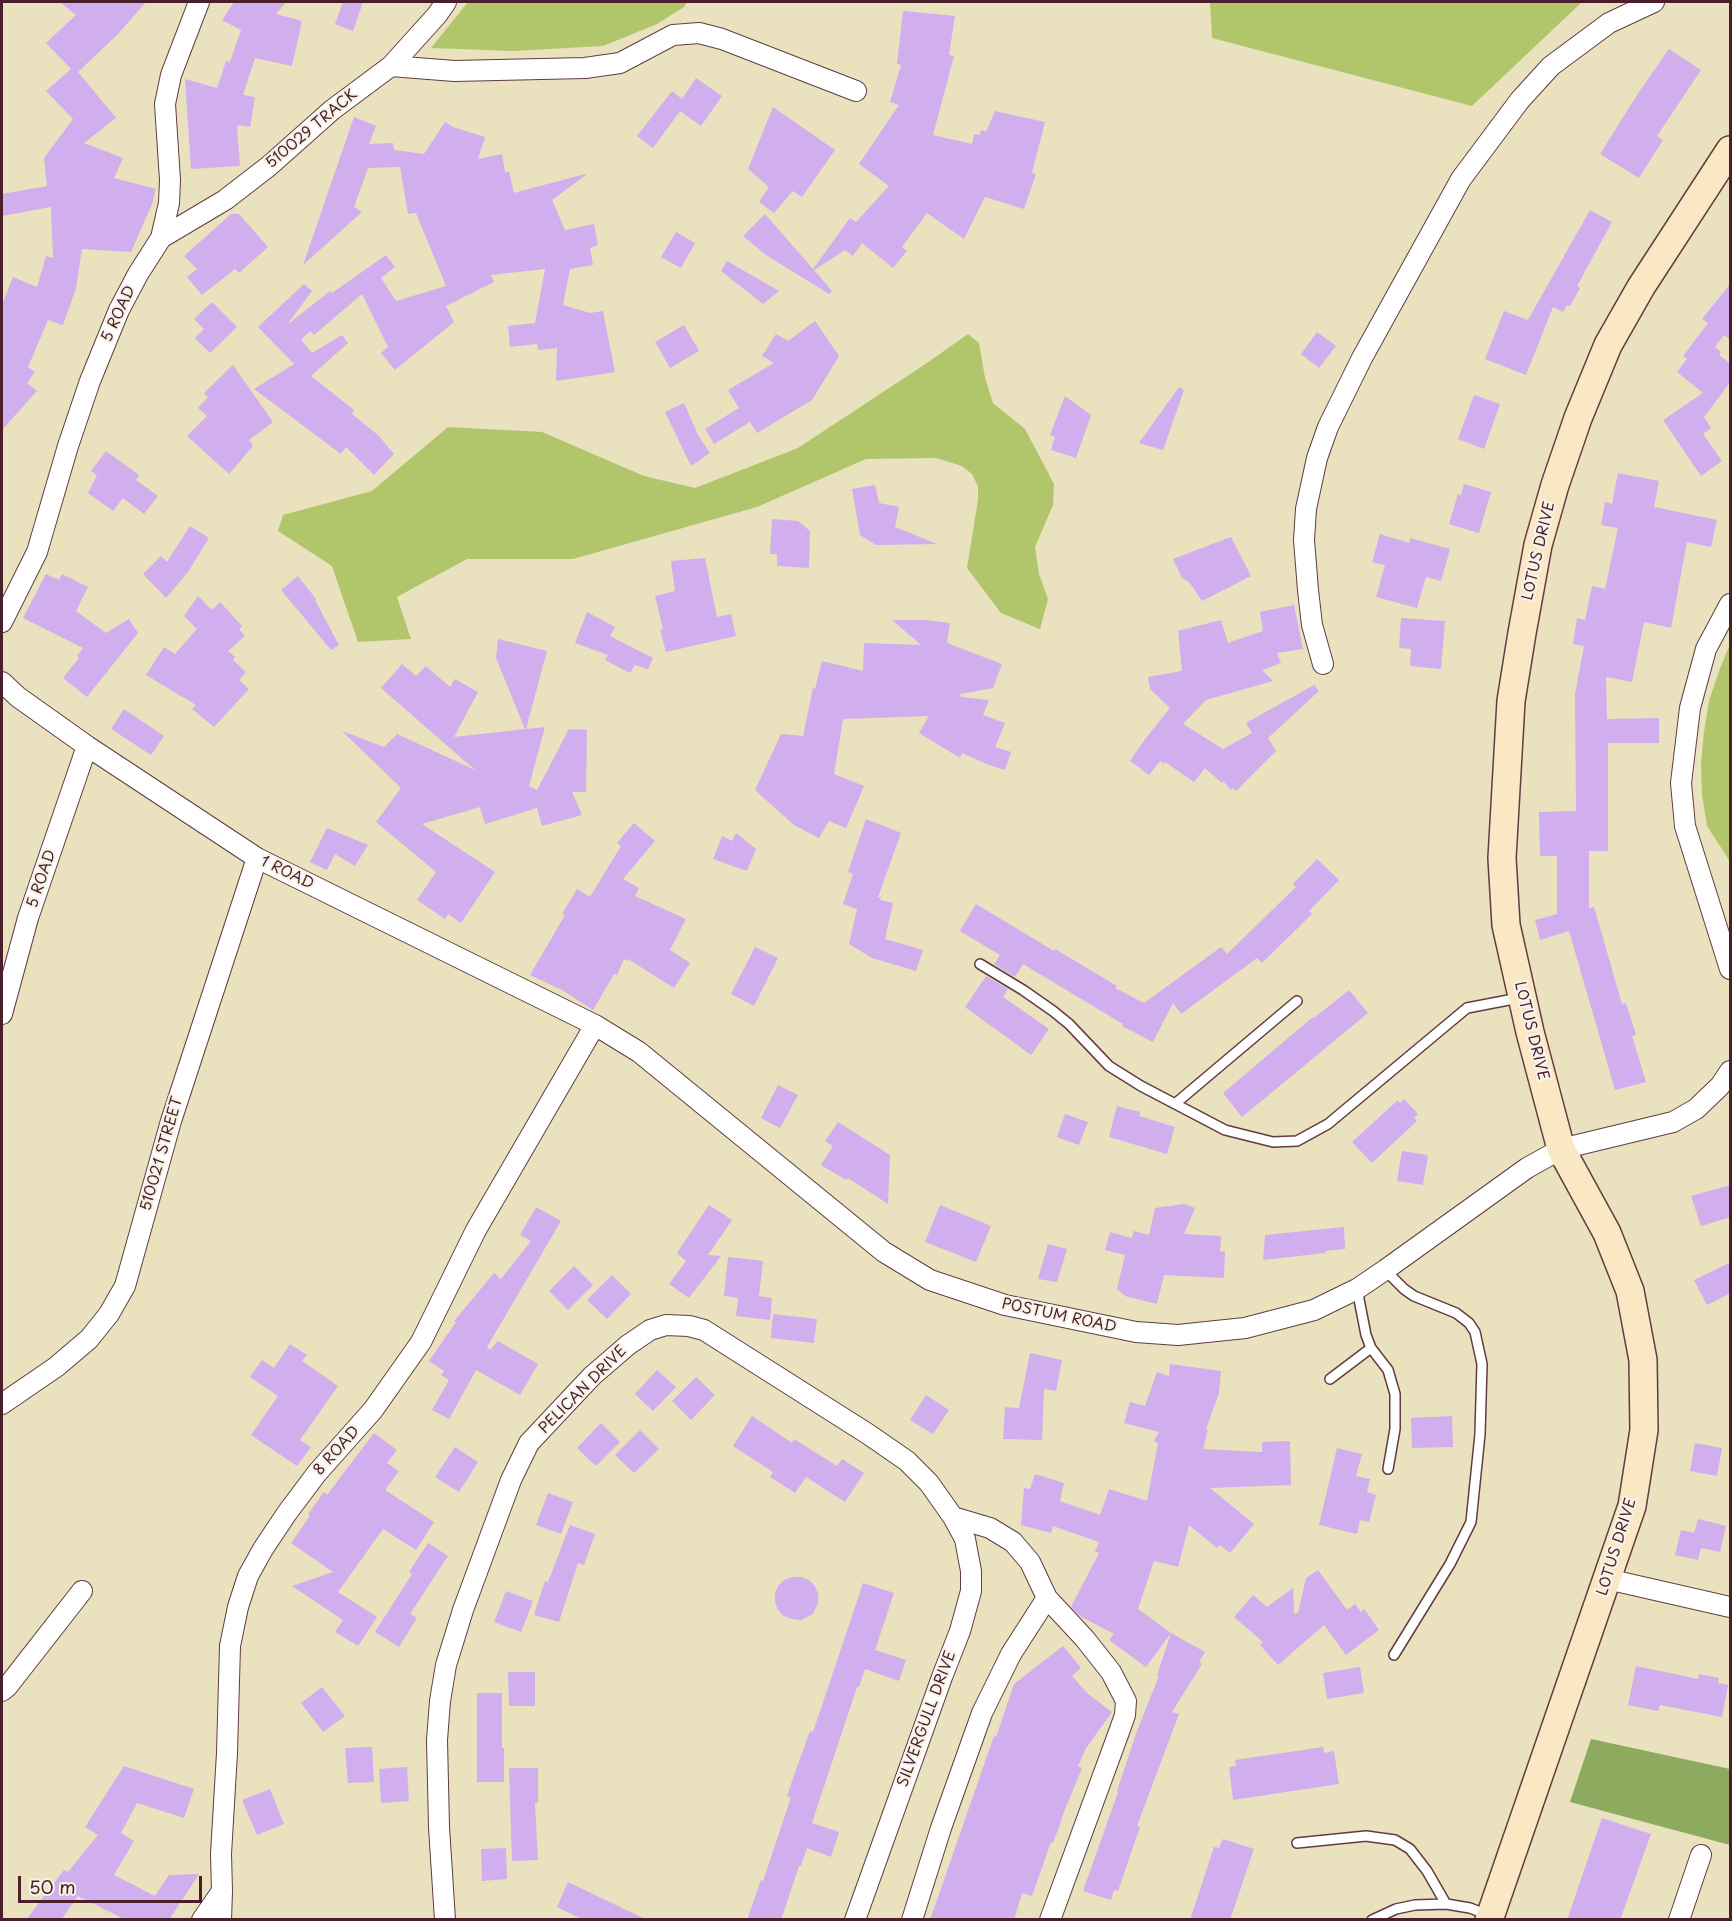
<!DOCTYPE html>
<html>
<head>
<meta charset="utf-8">
<style>
	body { margin:0 }
	#map { position:relative; width:1732px; height:1921px; overflow:hidden; background:#eae1bf; font-family:"Playpen Sans",sans-serif }
	canvas { display:block }
	.frame { position:absolute; inset:0; border:3px solid #4a1f2b; pointer-events:none }
	.scale { position:absolute; left:18px; top:1876px; width:184px; height:27px; box-sizing:border-box; border:3px solid #4a1f2b; border-top:0; padding-left:8px; font-size:18px; line-height:21px; white-space:nowrap; color:#4a1f2b; -webkit-text-stroke:4px #f7f3e8; paint-order:stroke }
</style>
</head>
<body>
<div id="map">
<canvas width="1732" height="1921"></canvas>
<div class="frame"></div>
<div class="scale">50 m</div>
</div>
<script>
const context = document.querySelector('canvas').getContext('2d');
context.lineJoin = 'round';
function fillPath(path, color) { context.fillStyle = color; context.fill(path, 'evenodd'); }
const poly = rows => new Path2D(rows.map(r => 'M' + r).join(''));
function stroke(path, color, width, dash) { context.strokeStyle = color; context.lineWidth = width; context.lineCap = dash ? 'butt' : 'round'; context.setLineDash(dash || []); context.stroke(path); }
function drawText(font, color, halo, rows, align = 'center') {
  context.font = font + ' "Playpen Sans",sans-serif'; context.lineWidth = 4.5; context.setLineDash([]); context.textBaseline = 'middle'; context.strokeStyle = halo; context.fillStyle = color; for (const [text, x, y, turn = 0] of rows) {
    context.save(); context.translate(x, y); context.rotate((+turn || 0) * Math.PI / 180); context.textAlign = isNaN(turn) ? turn : align; if (halo) context.strokeText(text, 0, 0); context.fillText(text, 0, 0); context.restore();
  }
}
fillPath(poly([
	[468,2,687,2,684,7,657,24,603,46,513,51,431,48],
	[1210,2,1582,2,1472,106,1212,38],
	[968,334,979,343,985,378,993,403,1025,429,1054,484,1053,505,1035,547,1039,574,1048,599,1040,629,1001,613,967,568,978,500,978,486,972,474,962,466,936,458,866,459,757,507,573,559,467,559,397,597,411,639,358,642,332,566,278,531,283,515,372,491,448,427,542,432,644,476,695,488,798,448,927,363],
	[1730,644,1730,866,1729,860,1707,826,1702,795,1701,764,1704,732,1709,701,1719,671]
]), '#b1c66a');
fillPath(poly([
	[1591,1739,1730,1769,1730,1845,1570,1802]
]), '#8cab5e');
fillPath(poly([
	[60,2,146,2,117,35,78,72,116,118,84,143,123,158,114,178,156,189,152,204,131,252,82,249,76,288,63,325,48,320,28,367,35,372,27,383,37,391,2,430,2,305,13,277,37,287,46,256,53,258,51,207,2,216,2,194,47,186,44,158,73,119,46,91,71,69,46,43,76,15],
	[234,2,286,2,276,14,302,21,292,66,255,58,243,95,255,97,250,127,237,125,240,166,191,169,185,79,217,88,226,61,230,62,241,30,222,20],
	[343,2,363,2,353,31,335,24],
	[903,11,955,16,949,55,954,56,933,135,972,144,974,134,980,135,981,130,986,132,995,111,1045,122,1032,173,1036,174,1024,209,985,197,964,239,927,213,902,247,907,251,893,268,862,243,853,256,845,250,814,270,832,291,829,294,766,255,743,236,765,214,813,269,850,218,856,222,889,186,859,164,899,105,890,102,901,65,897,64],
	[1669,49,1701,70,1657,136,1663,140,1639,178,1600,154,1639,92],
	[696,78,722,96,701,126,680,111,653,148,637,136,672,91,682,99],
	[773,107,835,150,802,197,793,191,774,213,759,202,769,187,748,169],
	[354,117,376,126,369,144,393,143,394,150,424,154,445,122,453,127,485,137,478,159,502,154,505,172,509,172,514,193,585,174,586,175,552,200,565,230,594,224,598,245,590,248,593,265,570,269,563,305,590,313,603,311,615,372,556,381,557,348,538,350,537,344,510,347,508,326,535,323,545,269,491,275,494,282,446,306,454,322,395,370,381,353,388,347,362,294,314,335,310,331,301,340,312,353,342,335,348,343,311,376,354,410,352,414,378,435,394,454,374,475,346,447,341,454,254,389,294,364,258,327,304,284,312,291,287,325,330,291,332,293,386,255,395,267,381,278,396,301,446,286,416,213,408,214,400,167,368,168,354,207,362,212,303,265],
	[1590,210,1612,222,1577,286,1580,288,1570,306,1567,305,1563,312,1553,307,1526,375,1485,359,1504,311,1528,320],
	[231,214,239,214,268,247,239,273,235,269,202,295,187,277,197,269,184,256],
	[676,232,695,243,681,268,661,257],
	[727,261,779,291,763,304,721,271],
	[1731,283,1731,340,1724,335,1715,347,1721,352,1719,355,1731,364,1731,381,1704,417,1711,428,1703,434,1722,461,1701,476,1663,420,1703,393,1677,372,1687,359,1683,356,1708,323,1702,319],
	[212,302,237,327,210,353,195,338,204,329,194,319],
	[815,321,839,356,812,400,757,433,750,422,714,444,705,429,739,408,728,390,774,363,762,356,776,334,788,341],
	[684,325,699,351,670,368,655,342],
	[1317,332,1336,346,1319,368,1301,354],
	[233,365,273,422,249,440,253,446,229,474,187,436,207,416,198,408,208,397,204,393],
	[1179,387,1184,390,1163,450,1139,443],
	[1474,395,1500,404,1484,449,1458,439],
	[1065,396,1091,415,1076,458,1051,450,1055,437,1050,435],
	[684,403,698,435,710,453,691,466,665,412],
	[106,451,139,475,136,480,158,496,144,514,123,498,113,511,88,493,97,475,91,471],
	[1618,473,1659,481,1654,507,1717,520,1711,547,1687,542,1671,628,1644,622,1632,682,1606,677,1607,719,1659,718,1659,743,1608,743,1608,851,1589,851,1589,908,1594,907,1622,1004,1626,1003,1636,1035,1632,1036,1646,1082,1615,1090,1569,931,1540,940,1535,920,1557,914,1557,856,1540,856,1539,812,1576,811,1575,694,1584,646,1573,644,1577,618,1585,620,1592,586,1605,589,1618,528,1601,525,1605,502,1612,504],
	[1464,484,1491,492,1479,533,1449,524,1458,494,1461,495],
	[875,485,879,503,899,507,895,527,937,544,876,545,860,535,852,489],
	[772,519,798,521,810,531,809,568,777,566,777,554,770,554],
	[190,526,209,538,188,572,166,598,143,574,161,556,167,562],
	[1380,534,1409,543,1410,538,1450,549,1441,581,1426,577,1417,608,1376,597,1385,565,1372,562],
	[1231,537,1251,576,1202,601,1189,582,1182,578,1173,559],
	[705,558,717,617,731,614,736,636,666,652,660,630,663,629,655,596,675,591,671,561],
	[46,574,59,580,62,574,88,587,76,611,106,633,129,619,138,633,87,697,63,678,79,658,77,656,83,648,23,618],
	[298,576,316,599,315,600,339,645,331,650,281,590],
	[198,596,212,610,220,602,242,626,239,629,245,636,228,651,235,657,233,660,246,672,239,680,249,689,214,727,192,709,196,705,146,675,164,647,175,654,197,629,184,616],
	[1294,605,1303,649,1277,653,1281,663,1262,670,1273,681,1206,700,1183,724,1223,749,1252,733,1246,723,1314,685,1319,691,1268,738,1276,751,1236,791,1233,788,1231,790,1223,781,1222,783,1205,768,1194,782,1165,762,1164,764,1160,761,1149,775,1130,761,1146,738,1170,708,1150,689,1148,677,1182,671,1178,631,1221,620,1228,643,1263,631,1260,612],
	[587,612,615,627,610,636,653,658,648,669,635,665,630,673,605,660,608,655,575,643],
	[1401,618,1445,621,1441,669,1410,666,1411,649,1399,648],
	[892,620,926,620,950,623,947,643,1002,664,993,688,960,694,961,697,989,700,983,715,1005,723,995,747,1011,752,1005,770,989,765,962,753,960,758,919,733,929,716,843,719,834,774,864,786,846,828,829,821,819,838,794,825,755,790,781,734,803,736,813,688,815,689,822,661,863,671,864,643,921,645],
	[498,639,547,651,526,729,545,727,529,786,537,790,569,729,587,730,586,792,572,792,582,815,542,826,537,808,485,824,480,807,422,824,495,872,461,923,448,914,445,919,417,900,436,872,376,822,401,788,342,731,384,747,397,734,475,770,381,688,402,664,416,676,426,666,450,687,455,679,478,692,454,737,525,729,496,658],
	[124,709,164,736,151,755,111,729],
	[866,819,901,833,878,897,881,897,880,900,893,903,885,939,923,950,916,971,872,958,849,944,857,909,843,904,853,874,848,872],
	[634,823,655,841,623,879,639,888,635,896,686,919,670,950,690,963,674,988,628,959,628,961,624,959,617,975,614,974,593,1010,562,990,530,975,565,915,562,914,577,889,590,897,621,846,617,843],
	[327,828,368,845,355,866,335,854,327,870,310,862],
	[736,833,756,849,747,871,713,859,722,836,732,841],
	[1317,859,1339,880,1309,911,1312,914,1262,963,1257,958,1181,1014,1173,1003,1153,1042,1122,1026,1123,1024,1023,964,1015,977,994,964,1000,955,960,931,976,904,1054,951,1055,949,1117,986,1115,988,1144,1003,1221,947,1227,954,1296,887,1293,884],
	[755,947,778,958,754,1006,731,994],
	[986,976,1008,989,1003,997,1049,1029,1031,1055,965,1007],
	[1349,990,1368,1013,1242,1117,1223,1093,1313,1017,1314,1018],
	[778,1085,798,1095,780,1128,761,1118],
	[1404,1099,1418,1114,1414,1118,1417,1121,1372,1163,1352,1142,1398,1100,1400,1103],
	[1117,1106,1140,1112,1139,1116,1175,1127,1167,1154,1109,1137],
	[1065,1114,1088,1122,1079,1145,1057,1137],
	[838,1122,890,1155,888,1204,848,1178,846,1180,821,1165,833,1146,825,1141],
	[1402,1151,1428,1155,1423,1185,1397,1181],
	[1731,1185,1731,1217,1701,1226,1691,1196],
	[1184,1204,1195,1208,1184,1234,1221,1236,1220,1251,1225,1252,1224,1278,1164,1275,1157,1304,1125,1296,1117,1289,1125,1255,1105,1250,1110,1232,1132,1238,1134,1231,1149,1235,1155,1208],
	[709,1205,732,1220,708,1255,721,1256,689,1298,669,1284,686,1261,677,1253],
	[940,1205,991,1226,976,1262,925,1242],
	[536,1207,561,1221,487,1347,490,1350,498,1341,538,1364,520,1395,476,1370,449,1419,432,1410,449,1380,441,1375,444,1371,429,1361,456,1322,454,1321,494,1273,501,1279,531,1241,520,1235],
	[1344,1227,1345,1249,1325,1251,1325,1253,1263,1260,1265,1235],
	[1048,1244,1067,1249,1057,1282,1038,1279],
	[728,1257,763,1261,759,1296,772,1298,770,1320,736,1316,738,1298,724,1296],
	[1731,1262,1731,1293,1707,1305,1694,1280],
	[574,1266,593,1285,568,1310,549,1291],
	[612,1275,631,1294,607,1319,587,1300],
	[773,1314,817,1319,814,1343,771,1338],
	[290,1344,307,1355,302,1361,338,1386,300,1440,311,1447,297,1466,251,1435,278,1396,250,1377,262,1360,274,1368],
	[1030,1353,1062,1360,1056,1391,1044,1389,1042,1440,1003,1439,1005,1407,1019,1408],
	[1170,1364,1221,1371,1219,1393,1206,1429,1208,1430,1203,1449,1262,1452,1262,1442,1290,1441,1291,1485,1210,1488,1254,1524,1230,1553,1220,1545,1217,1548,1189,1525,1178,1567,1154,1561,1138,1609,1171,1633,1146,1667,1109,1640,1114,1634,1080,1616,1071,1607,1099,1553,1095,1552,1099,1542,1053,1526,1051,1533,1021,1525,1024,1488,1030,1489,1035,1474,1064,1483,1060,1501,1100,1515,1109,1489,1147,1501,1158,1443,1154,1441,1159,1432,1124,1423,1130,1402,1145,1406,1157,1372,1169,1376],
	[657,1370,676,1387,653,1411,635,1394],
	[696,1377,715,1395,691,1420,672,1401],
	[926,1395,949,1410,933,1434,910,1420],
	[752,1416,792,1443,794,1439,837,1466,842,1459,864,1473,845,1502,806,1477,795,1493,770,1477,773,1472,733,1446],
	[1452,1416,1453,1447,1412,1448,1411,1418],
	[601,1423,620,1442,596,1466,577,1448],
	[640,1430,659,1449,634,1473,615,1455],
	[374,1433,397,1450,387,1463,399,1471,385,1490,434,1522,416,1550,383,1529,338,1592,377,1617,358,1646,335,1632,343,1620,292,1586,333,1572,291,1543,310,1516,308,1514,324,1492,327,1495],
	[1695,1443,1722,1448,1717,1476,1690,1471],
	[455,1447,478,1462,459,1492,435,1477],
	[1337,1448,1362,1454,1356,1476,1370,1479,1367,1492,1376,1495,1369,1522,1360,1520,1357,1534,1319,1525],
	[548,1493,573,1502,561,1534,536,1525],
	[1698,1519,1726,1526,1720,1552,1701,1548,1698,1560,1675,1555,1681,1530,1694,1533],
	[570,1525,595,1534,584,1565,578,1563,559,1622,534,1615,545,1581,548,1582],
	[428,1543,448,1556,410,1614,417,1618,399,1647,375,1632,412,1574,409,1572],
	[1318,1570,1347,1610,1355,1604,1361,1612,1364,1609,1379,1630,1346,1655,1324,1625,1278,1665,1260,1645,1263,1642,1234,1617,1253,1595,1267,1607,1293,1588,1294,1613,1298,1613,1306,1578],
	[792,1577,801,1577,809,1580,815,1586,818,1594,818,1603,813,1614,801,1620,792,1619,784,1616,778,1610,775,1602,775,1593,778,1586,784,1580],
	[863,1583,894,1593,875,1650,906,1660,899,1681,865,1669,859,1687,857,1687,812,1823,839,1832,831,1857,807,1848,801,1866,799,1866,781,1920,747,1920,761,1880,763,1881,791,1797,787,1796,793,1778,810,1731,813,1732],
	[506,1591,533,1601,521,1632,494,1622],
	[1171,1633,1205,1652,1199,1662,1202,1664,1172,1712,1179,1714,1137,1826,1140,1827,1118,1891,1114,1890,1111,1900,1083,1891,1118,1792,1117,1791,1137,1731,1159,1676,1157,1675],
	[1063,1646,1081,1668,1072,1676,1088,1694,1112,1712,1086,1748,1078,1766,1082,1768,1061,1819,1062,1819,1053,1843,1051,1842,1032,1896,1022,1893,1014,1920,930,1920,994,1736,996,1737,1014,1684],
	[1636,1666,1698,1679,1699,1674,1719,1678,1718,1683,1728,1685,1722,1717,1660,1705,1658,1711,1628,1705],
	[1360,1667,1364,1693,1327,1699,1323,1673],
	[508,1672,535,1672,535,1706,509,1706],
	[322,1687,345,1716,323,1732,301,1703],
	[477,1693,502,1693,502,1748,504,1748,504,1782,477,1782],
	[372,1747,374,1782,348,1783,345,1748],
	[1323,1747,1324,1753,1334,1751,1339,1784,1233,1800,1229,1767,1236,1766,1235,1760],
	[124,1766,194,1789,184,1818,137,1803,121,1833,134,1841,114,1875,155,1896,169,1875,199,1874,169,1920,126,1920,78,1896,61,1920,26,1920,64,1870,68,1872,98,1835,85,1827],
	[407,1767,409,1801,381,1803,379,1769],
	[509,1768,538,1768,538,1803,535,1803,538,1860,512,1861],
	[270,1789,284,1824,257,1835,242,1800],
	[1602,1818,1651,1834,1620,1920,1567,1920],
	[1223,1839,1254,1849,1230,1920,1190,1920,1214,1847,1219,1848],
	[506,1848,507,1879,482,1881,481,1849],
	[568,1882,647,1920,584,1920,557,1907]
]), '#d1aeed');
const lane = poly([
	[980,964,1023,990,1053,1011,1069,1024,1109,1066,1141,1086,1225,1130,1273,1142,1297,1141,1328,1124,1467,1008,1519,998],
	[1176,1103,1297,1001],
	[1385,1270,1404,1289,1414,1296,1456,1313,1469,1323,1475,1332,1482,1364,1480,1434,1471,1522,1450,1564,1394,1655],
	[1357,1289,1366,1335,1371,1348,1388,1370,1395,1394,1395,1429,1388,1469],
	[1330,1379,1371,1348],
	[1297,1843,1366,1836,1395,1840,1410,1849,1427,1871,1446,1904],
	[1372,1920,1396,1909,1415,1905,1446,1904,1470,1908,1488,1915]
]);
const street = poly([
	[391,66,454,71,585,68,620,63,673,35,699,33,722,39,856,91],
	[161,238,225,200,269,166,332,110,391,66,437,15,446,2],
	[1730,604,1706,649,1690,708,1681,783,1685,826,1730,969],
	[2,622,37,552,68,446,90,381,119,310,138,274,161,238,169,203,170,180,165,104,171,75,199,2],
	[1323,664,1312,625,1308,590,1304,540,1306,509,1317,458,1328,427,1362,358,1461,179,1520,100,1551,66,1609,23,1654,2],
	[2,682,18,697,87,746,257,858,595,1025,639,1052,884,1252,930,1280,1005,1305,1136,1332,1178,1335,1245,1328,1314,1310,1357,1289,1385,1270,1527,1168,1561,1149,1673,1122,1696,1109,1720,1086,1730,1071],
	[2,1014,28,918,87,746],
	[2,1404,56,1367,89,1339,109,1314,125,1286,171,1121,257,858],
	[953,1517,990,1528,1013,1542,1030,1562,1047,1598,1085,1639,1111,1672,1126,1701,1125,1715,1119,1732,1050,1920],
	[1607,1579,1730,1607],
	[2,1691,7,1687,82,1591],
	[202,1920,222,1891],
	[221,1920,222,1891,221,1854,227,1753,230,1646,238,1607,248,1576,263,1549,287,1513,317,1473,373,1410,421,1342,476,1230,595,1025],
	[445,1920,439,1827,437,1740,440,1701,446,1665,463,1610,511,1480,529,1443,592,1376,628,1345,650,1330,666,1325,689,1326,704,1330,868,1434,907,1461,929,1483,953,1517,965,1539,971,1571,971,1591,960,1631,942,1677,855,1920],
	[912,1920,941,1828,982,1713,1011,1654,1047,1598],
	[1679,1920,1701,1855]
]);
const secondary = poly([
	[1489,1920,1632,1506,1644,1430,1643,1360,1630,1291,1607,1233,1561,1149,1530,1032,1506,925,1502,858,1511,701,1522,633,1538,545,1555,485,1578,418,1608,345,1641,287,1730,150]
]);
stroke(lane, '#623c41', 12);
stroke(street, '#623c41', 22);
stroke(secondary, '#623c41', 30);
stroke(lane, '#fff', 9);
stroke(street, '#fff', 20);
stroke(secondary, '#fae7c3', 27);
drawText('15px', '#4a1f2b', '#f7f3e8', [
	["510029 TRACK",312,129,-40],
	["5 ROAD",119,314,-65],
	["LOTUS DRIVE",1539,551,-77],
	["1 ROAD",287,873,26],
	["5 ROAD",42,879,-71],
	["LOTUS DRIVE",1531,1031,76],
	["510021 STREET",162,1154,-74],
	["POSTUM ROAD",1059,1316,12],
	["PELICAN DRIVE",583,1390,-45],
	["8 ROAD",337,1451,-48],
	["LOTUS DRIVE",1617,1547,-73],
	["SILVERGULL DRIVE",927,1719,-70]
]);
</script>
</body>
</html>
